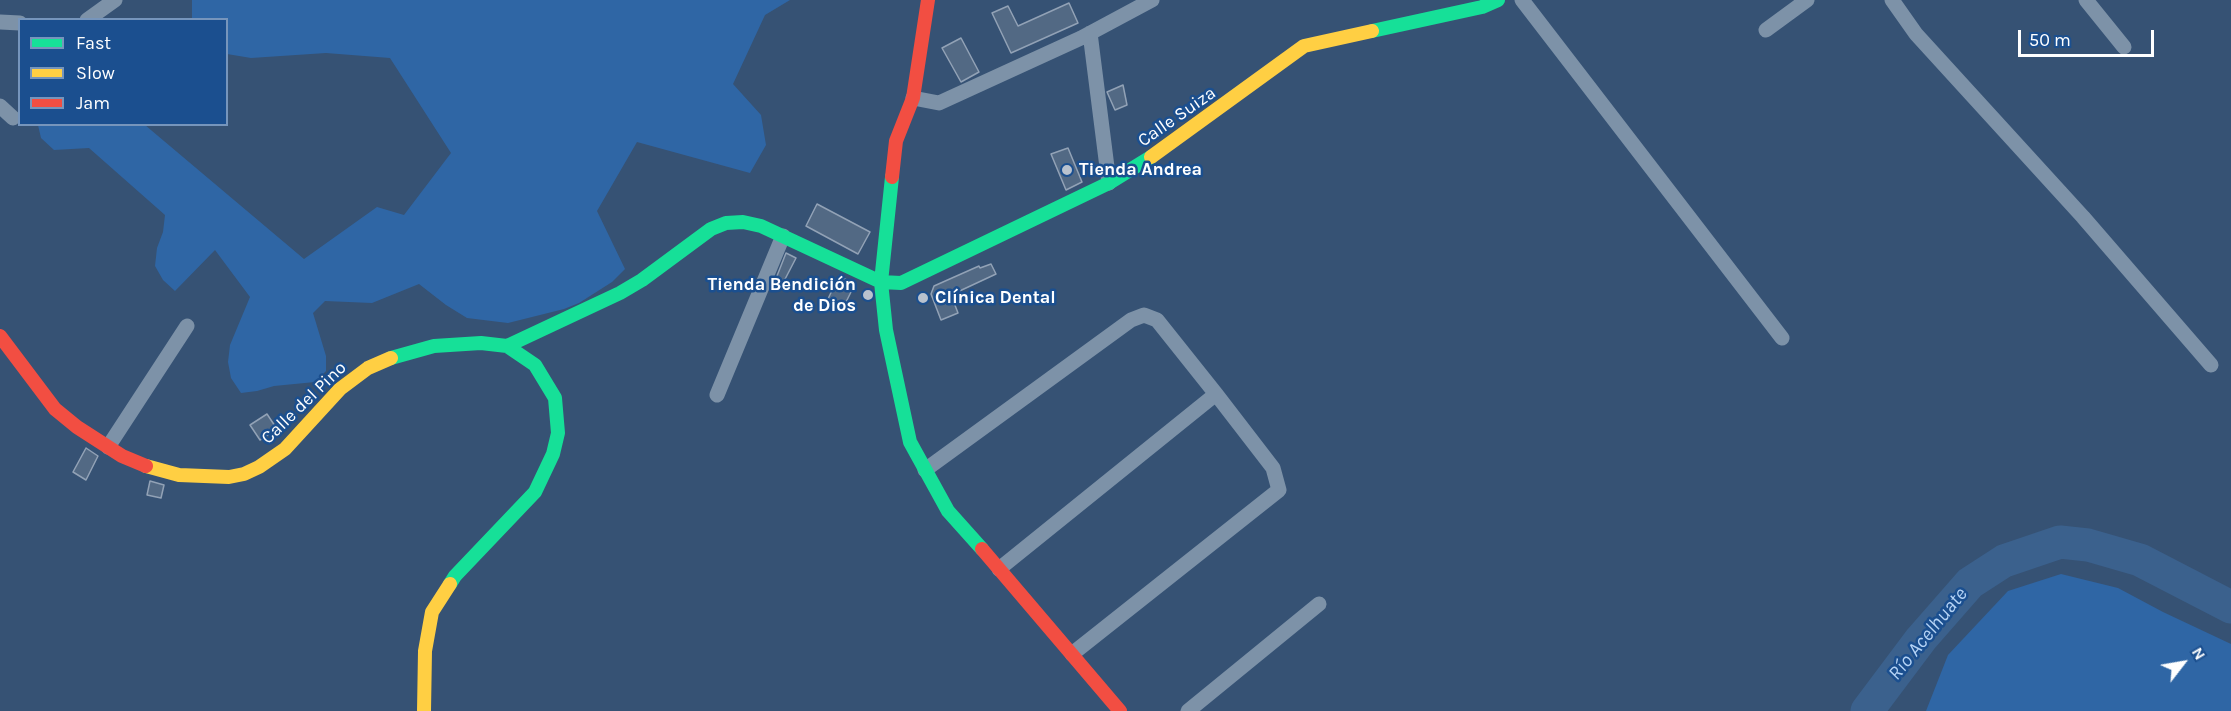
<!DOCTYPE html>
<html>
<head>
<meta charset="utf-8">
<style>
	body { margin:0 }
	#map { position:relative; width:2231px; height:711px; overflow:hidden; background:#365274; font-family:Karla,sans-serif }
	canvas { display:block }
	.legend { position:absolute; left:18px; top:18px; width:210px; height:108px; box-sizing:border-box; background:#1b4f8f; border:2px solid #7695bc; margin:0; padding:8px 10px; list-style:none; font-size:18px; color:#fff }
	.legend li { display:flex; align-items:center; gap:12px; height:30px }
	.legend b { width:30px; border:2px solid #7695bc }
	.north { position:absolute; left:2153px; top:633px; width:60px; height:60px; -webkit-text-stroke:4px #1b4f8f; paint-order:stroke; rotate:59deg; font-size:16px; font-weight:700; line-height:24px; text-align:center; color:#fff }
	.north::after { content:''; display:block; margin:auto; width:21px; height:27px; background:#fff; clip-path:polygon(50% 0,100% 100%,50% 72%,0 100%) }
	.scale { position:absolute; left:2018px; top:30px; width:136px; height:27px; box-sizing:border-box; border:3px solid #fff; border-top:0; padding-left:8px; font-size:18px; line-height:21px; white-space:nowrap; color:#fff; -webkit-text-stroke:4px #1b4f8f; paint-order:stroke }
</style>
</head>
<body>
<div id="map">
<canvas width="2231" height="711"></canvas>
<ul class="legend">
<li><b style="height:8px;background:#16e098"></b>Fast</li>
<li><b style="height:8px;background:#ffcf43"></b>Slow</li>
<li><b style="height:8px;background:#f24e42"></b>Jam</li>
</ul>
<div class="north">N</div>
<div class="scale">50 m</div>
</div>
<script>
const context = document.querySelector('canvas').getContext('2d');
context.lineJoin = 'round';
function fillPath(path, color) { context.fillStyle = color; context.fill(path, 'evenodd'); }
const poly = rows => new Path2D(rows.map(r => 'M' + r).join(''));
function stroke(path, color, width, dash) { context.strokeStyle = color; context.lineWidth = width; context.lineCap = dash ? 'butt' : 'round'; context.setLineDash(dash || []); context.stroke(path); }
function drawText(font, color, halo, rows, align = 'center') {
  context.font = font + ' Karla,sans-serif'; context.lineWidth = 5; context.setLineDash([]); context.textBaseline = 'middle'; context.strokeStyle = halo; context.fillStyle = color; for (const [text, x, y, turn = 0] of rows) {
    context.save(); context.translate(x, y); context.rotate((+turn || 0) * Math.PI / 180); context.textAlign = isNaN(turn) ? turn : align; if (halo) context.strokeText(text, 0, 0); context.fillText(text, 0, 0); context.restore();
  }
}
fillPath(poly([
	[192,0,790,0,765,15,733,84,761,115,766,145,750,173,637,142,597,211,625,269,612,282,579,303,564,309,508,323,467,318,446,305,419,284,372,303,325,301,313,313,326,356,326,371,315,382,274,386,257,391,241,393,231,378,228,362,230,345,250,297,215,250,175,291,163,280,155,266,157,248,163,232,165,215,89,148,54,150,41,138,38,125,145,125,304,259,377,207,404,215,451,153,390,58,326,53,251,58,227,54,226,20,192,19],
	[2061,574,2118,588,2163,612,2231,644,2231,711,1926,711,1948,655,2008,591]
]), '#2f66a5');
stroke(poly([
	[1867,711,1921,639,1970,583,2004,561,2060,542,2088,545,2140,560,2231,607]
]), '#3b618d', 33);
const building = poly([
	[1069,3,1078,23,1011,53,992,13,1008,6,1018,26,1069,3],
	[961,38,979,72,961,82,942,48,961,38],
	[1123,85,1127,105,1115,110,1107,92,1123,85],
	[1068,148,1082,182,1066,190,1051,154,1068,148],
	[817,204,870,232,858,254,806,226,817,204],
	[786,253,796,258,782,285,775,281,786,253],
	[991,264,996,274,951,295,958,313,941,320,931,294,934,286,979,266,980,268,991,264],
	[839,276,855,284,842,310,826,303,839,276],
	[267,414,277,429,260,440,250,425,267,414],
	[86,448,98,456,86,480,73,472,86,448],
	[150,481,164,485,161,498,147,495,150,481]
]);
fillPath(building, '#526984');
stroke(building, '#92a2b6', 1.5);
stroke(poly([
	[1522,0,1782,338],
	[1892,0,1916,34,2083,217,2211,365],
	[2086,0,2124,47],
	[87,20,115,0],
	[0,22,20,23],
	[1766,30,1807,0],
	[1090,33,1109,183],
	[913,98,939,103,1081,38,1152,0],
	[0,106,13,118],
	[717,395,783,236],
	[108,447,187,326],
	[925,470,1131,320,1144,315,1157,320,1216,394,1273,468,1279,490,1072,654],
	[999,569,1216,394],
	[1188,711,1319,604]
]), '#7d92a8', 15);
stroke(poly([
	[1372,31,1482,7,1498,0],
	[892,177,881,282,886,330,910,442,948,511,982,549],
	[507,346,620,293,642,280,711,229,726,223,743,222,761,226,881,282,901,283,1109,183,1151,157],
	[391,358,434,346,481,343,507,346,535,365,555,398,558,433,553,454,535,492,455,576,450,584]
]), '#16e098', 14);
stroke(poly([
	[1151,157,1304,46,1372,31],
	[146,466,179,475,229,477,244,474,259,467,285,449,340,389,368,368,391,358],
	[424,711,425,651,432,612,450,584]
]), '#ffcf43', 14);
stroke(poly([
	[892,177,896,141,913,98,928,0],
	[0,336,55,409,77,427,122,456,146,466],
	[982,549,1120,711]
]), '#f24e42', 14);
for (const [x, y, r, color] of [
	[1067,170,6,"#b9c2ce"],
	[868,295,6,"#b9c2ce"],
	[923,298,6,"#b9c2ce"]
]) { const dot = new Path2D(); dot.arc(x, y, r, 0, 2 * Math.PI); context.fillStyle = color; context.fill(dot); stroke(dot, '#1b4f8f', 2); }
drawText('18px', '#fff', '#1b4f8f', [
	["Calle Suiza",1177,117,-35],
	["Calle del Pino",304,403,-44]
]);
drawText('bold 18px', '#fff', '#1b4f8f', [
	["Tienda Andrea",1079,170],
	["Tienda Bendición",856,285,"right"],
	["de Dios",856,306,"right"],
	["Clínica Dental",935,298]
], 'left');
drawText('italic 20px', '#b5d3f5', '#1b4f8f', [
	["Río Acelhuate",1928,634,-51]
]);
</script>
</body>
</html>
